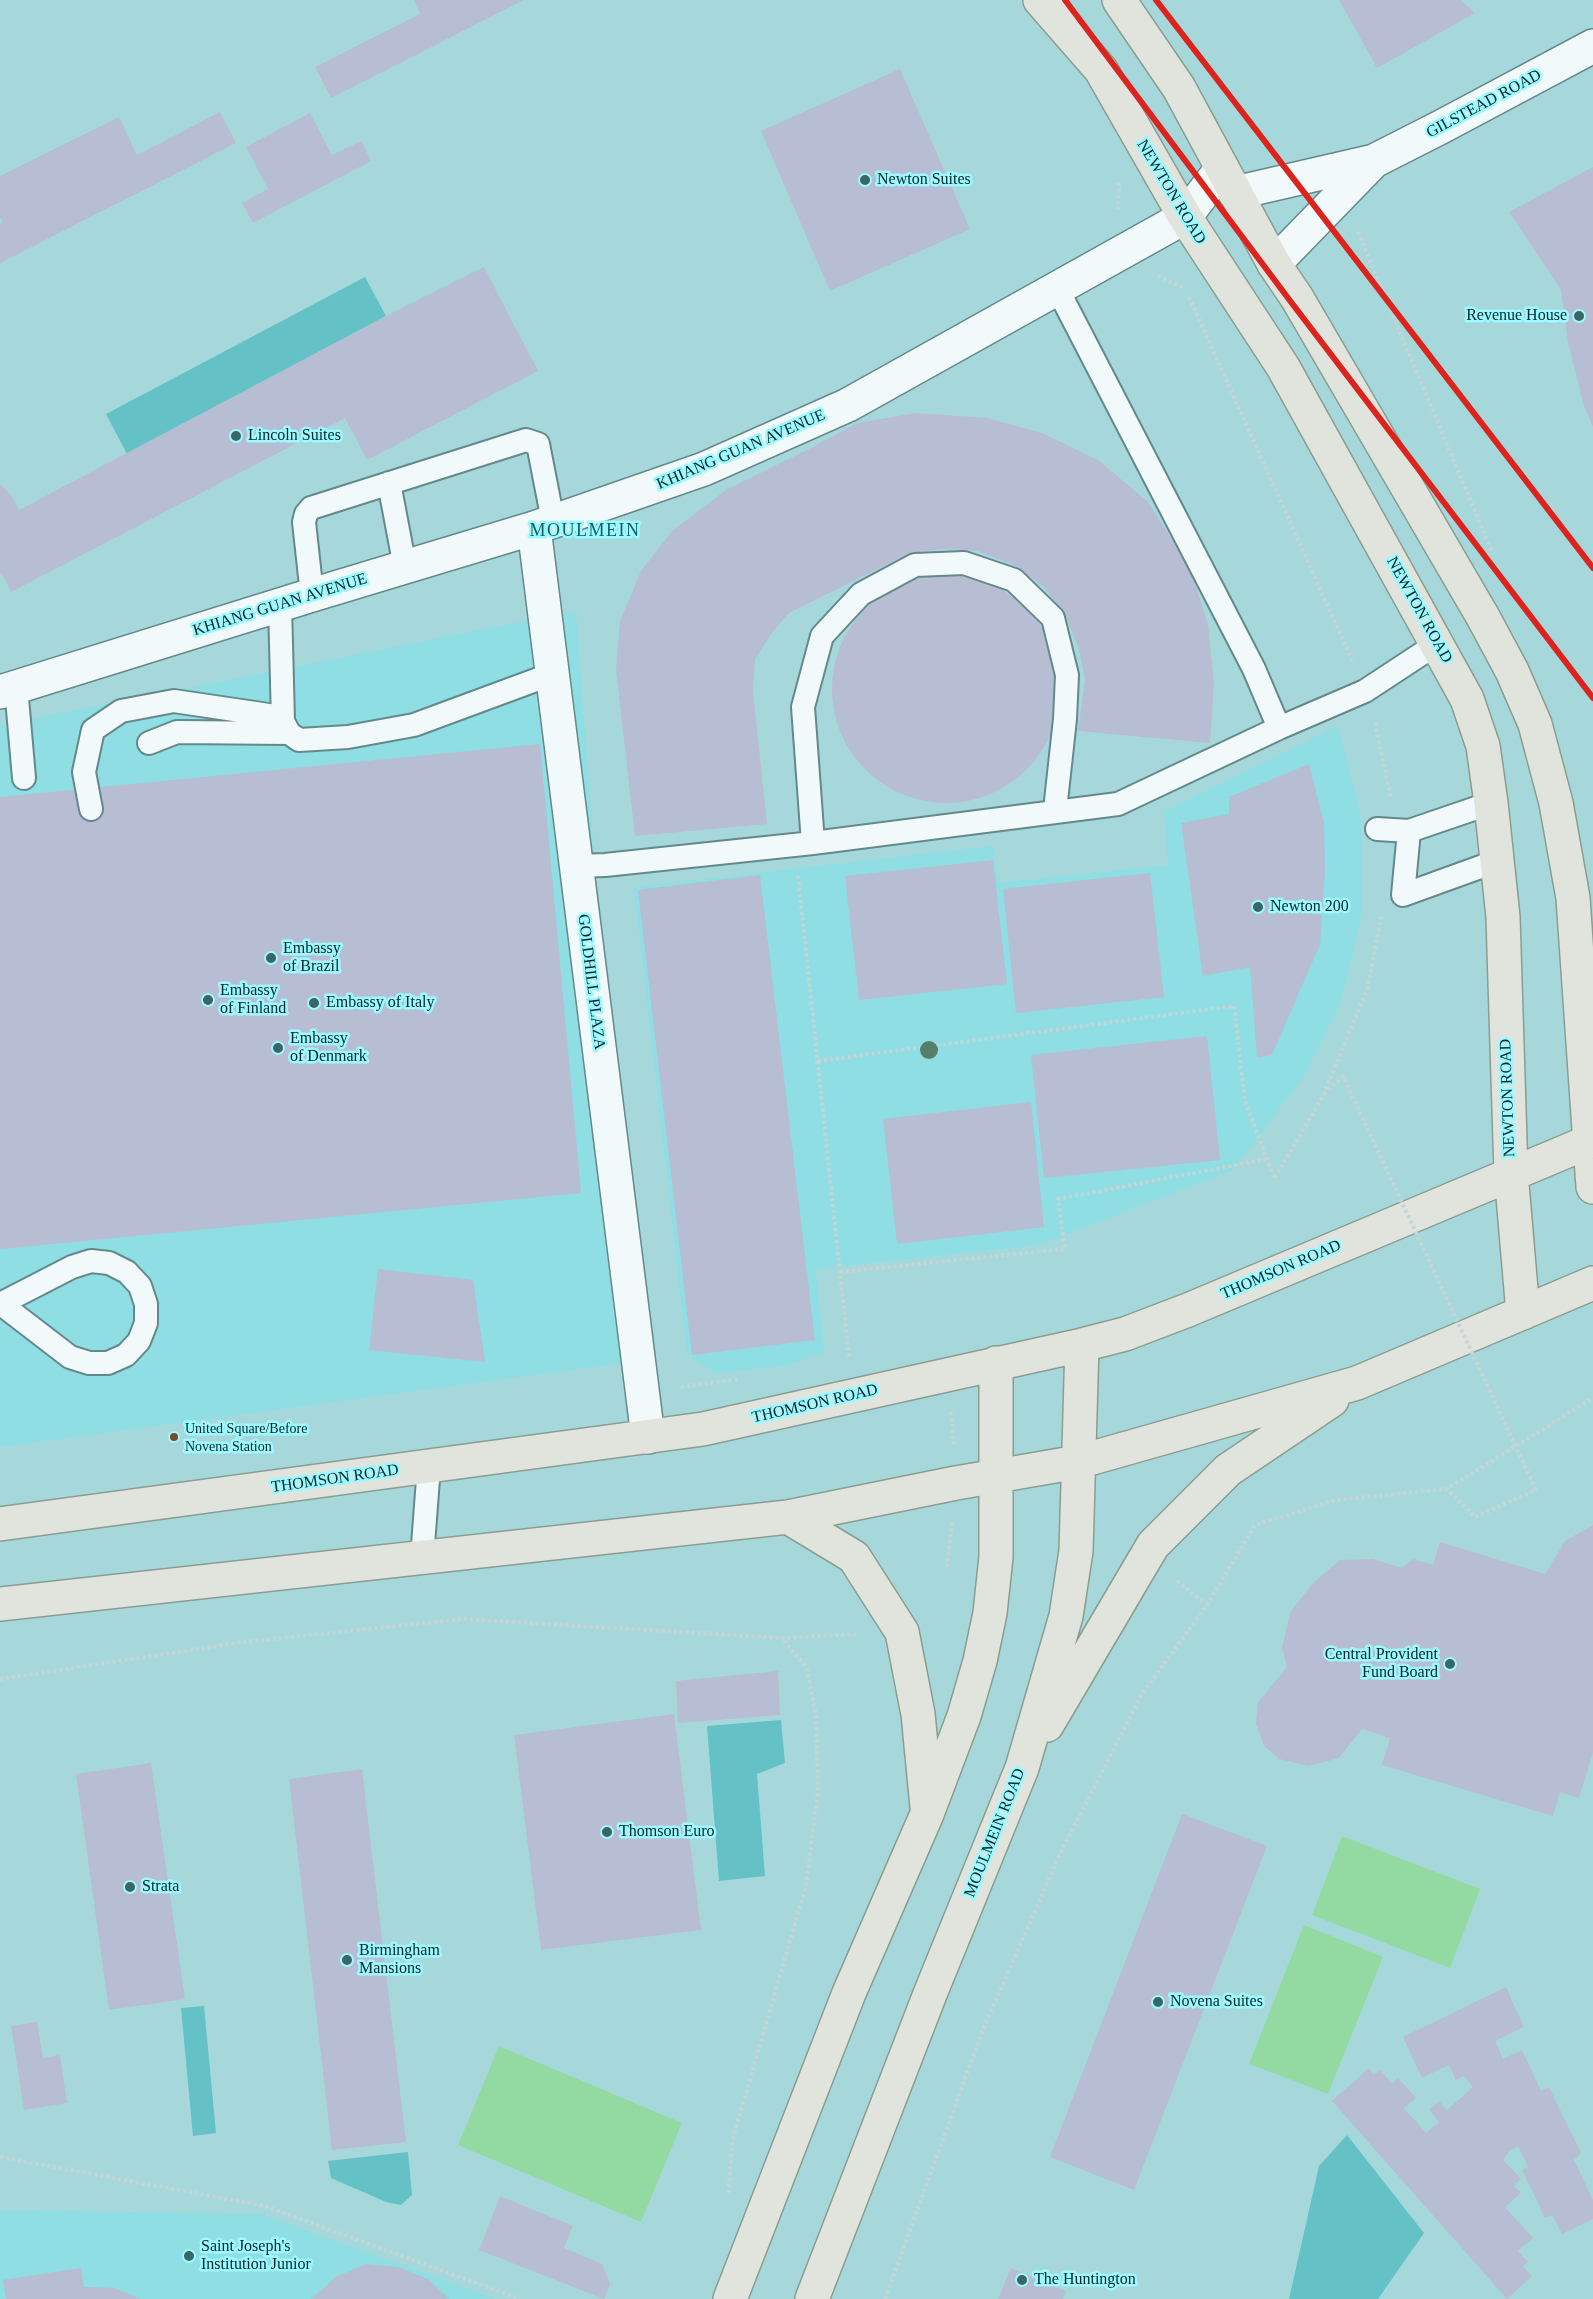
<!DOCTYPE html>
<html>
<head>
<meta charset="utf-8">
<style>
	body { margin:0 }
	canvas { display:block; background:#a6d8db }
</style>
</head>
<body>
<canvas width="1593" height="2299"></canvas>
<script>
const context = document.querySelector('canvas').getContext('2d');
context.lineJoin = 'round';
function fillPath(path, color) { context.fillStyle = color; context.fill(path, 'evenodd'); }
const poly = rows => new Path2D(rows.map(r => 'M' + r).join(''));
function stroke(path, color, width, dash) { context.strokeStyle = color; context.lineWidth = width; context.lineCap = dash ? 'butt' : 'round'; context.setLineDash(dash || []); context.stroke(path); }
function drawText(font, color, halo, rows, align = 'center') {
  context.font = font + ' Georgia,serif'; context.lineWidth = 5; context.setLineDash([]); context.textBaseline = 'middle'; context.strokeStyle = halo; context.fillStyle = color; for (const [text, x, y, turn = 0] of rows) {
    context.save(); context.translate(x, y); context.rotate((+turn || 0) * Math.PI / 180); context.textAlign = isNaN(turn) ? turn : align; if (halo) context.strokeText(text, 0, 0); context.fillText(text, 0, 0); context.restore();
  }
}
fillPath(poly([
	[576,611,622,1227,638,1361,0,1447,0,725],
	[1338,726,1361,816,1361,917,1341,1003,1305,1075,1233,1170,1038,1245,816,1269,824,1352,785,1366,715,1373,687,1355,634,887,993,846,998,883,1168,865,1164,811],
	[0,2210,261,2214,495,2299,0,2299]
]), '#8edee3');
fillPath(poly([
	[1342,1836,1480,1889,1450,1968,1312,1915],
	[1304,1925,1383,1957,1328,2094,1249,2064],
	[499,2046,682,2123,641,2222,458,2145]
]), '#93daa2');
fillPath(poly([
	[365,277,386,316,127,454,106,414],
	[781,1720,785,1763,757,1774,765,1876,719,1881,707,1726],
	[204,2006,216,2133,193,2136,181,2008],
	[1347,2135,1424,2233,1378,2299,1289,2299,1319,2166],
	[408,2152,412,2195,401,2205,386,2202,331,2178,328,2161]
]), '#64c2c7');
fillPath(poly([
	[414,0,524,0,331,98,315,67,420,14],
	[1339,0,1461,0,1475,13,1377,68],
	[900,69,970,229,830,291,761,131],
	[220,112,236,143,0,263,0,224,2,222,0,217,0,176,119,117,137,155],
	[310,113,332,155,361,141,371,161,253,223,242,203,268,189,246,147],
	[1593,167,1593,427,1584,406,1568,342,1561,290,1509,212],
	[484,267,538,371,367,460,345,418,11,592,2,573,0,575,0,484,12,496,19,510,386,316],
	[916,413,987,418,1042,433,1098,460,1148,502,1190,568,1208,624,1214,684,1210,743,1078,731,1085,680,1079,650,1067,619,1044,587,1014,565,977,551,941,549,908,554,789,613,771,634,755,659,753,691,767,824,635,836,616,670,620,621,641,571,672,531,726,490,807,450,857,423],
	'832 689a114 114 0 1 1 228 0a114 114 0 1 1-228 0Z',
	[540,744,581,1193,0,1249,0,797],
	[1309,764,1324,823,1325,870,1320,944,1272,1055,1257,1058,1250,967,1203,976,1181,823,1229,814,1229,797],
	[993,860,1007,984,859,1000,845,876],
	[1150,873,1164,997,1016,1013,1003,889],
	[760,875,815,1340,692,1355,638,890],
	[1207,1036,1220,1160,1044,1178,1031,1055],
	[1031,1102,1044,1227,897,1244,883,1119],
	[378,1269,473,1280,485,1362,369,1350],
	[1593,1525,1593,1753,1579,1798,1560,1792,1553,1816,1382,1765,1390,1738,1362,1729,1339,1758,1309,1766,1279,1759,1264,1746,1256,1724,1258,1702,1287,1667,1282,1648,1290,1613,1311,1585,1340,1560,1373,1559,1402,1568,1413,1559,1433,1565,1440,1542,1545,1574,1565,1541],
	[778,1671,780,1715,678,1723,676,1681],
	[674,1714,701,1930,541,1950,514,1735],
	[151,1763,185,1999,109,2010,76,1774],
	[362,1769,406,2142,332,2150,289,1779],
	[1182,1814,1267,1846,1134,2190,1050,2157],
	[1506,1987,1524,2027,1495,2041,1503,2059,1522,2050,1541,2091,1549,2087,1581,2153,1574,2160,1593,2200,1593,2219,1562,2234,1552,2215,1545,2218,1522,2170,1528,2167,1518,2146,1509,2151,1503,2160,1521,2179,1514,2186,1521,2193,1505,2207,1533,2238,1518,2251,1528,2262,1523,2266,1532,2276,1507,2299,1332,2101,1369,2068,1374,2075,1380,2070,1392,2084,1398,2078,1416,2098,1404,2108,1426,2133,1439,2122,1429,2110,1439,2101,1447,2110,1473,2087,1464,2076,1456,2080,1449,2065,1422,2078,1403,2037],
	[37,2022,43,2058,60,2055,67,2103,24,2110,11,2026],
	[500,2196,573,2226,564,2248,602,2264,610,2284,604,2299,479,2250],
	[366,2264,398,2267,428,2279,449,2299,311,2299,336,2277],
	[81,2268,84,2287,115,2288,141,2299,6,2299,3,2280],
	[1011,2268,1066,2291,1063,2299,998,2299]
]), '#b7bdd2');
const service = poly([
	[1058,290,1254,669,1279,728],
	[389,483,405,567],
	[312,595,304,522,306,514,311,508,526,440,538,444,553,521],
	[280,605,283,721,289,733,299,740,348,737,414,725,552,674],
	[16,687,24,778],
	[149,743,177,732,289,733],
	[91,809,84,772,93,730,121,711,174,701,282,717],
	[1377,829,1409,831,1491,803],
	[1409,831,1403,895,1497,861],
	[813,843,803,707,822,636,861,594,915,565,964,563,1014,580,1053,618,1067,675,1065,719,1055,810],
	[577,866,605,865,813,843,1118,804,1279,728,1365,691,1438,643],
	[0,1304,72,1267,91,1261,109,1263,127,1272,140,1286,146,1304,146,1323,139,1341,126,1355,108,1363,89,1363,70,1357,1,1304],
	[422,1558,429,1466]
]);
const minor = poly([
	[1235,193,1374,161,1441,127,1593,46],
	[1274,264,1374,161],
	[534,528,648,1437],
	[0,692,312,595,534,528,704,469,848,405,1185,217,1222,168]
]);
const primary = poly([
	[1040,0,1101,70,1185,217,1283,367,1467,699,1483,746,1491,803,1503,917,1511,1173,1523,1313],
	[1119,0,1179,88,1274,264,1297,298,1483,617,1512,671,1535,724,1556,803,1573,898,1593,1187],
	[788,1517,854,1557,902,1632,918,1714,927,1807],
	[0,1524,703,1429,1082,1345,1125,1334,1188,1310,1593,1140],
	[0,1604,788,1517,956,1483,1078,1462,1357,1383,1593,1283],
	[1047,1725,1153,1545,1228,1470,1332,1400],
	[730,2299,849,1993,927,1814,964,1716,980,1661,990,1613,996,1557,996,1363],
	[812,2299,930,1994,1022,1768,1066,1616,1076,1551,1082,1345]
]);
stroke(service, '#64898b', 26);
stroke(minor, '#64898b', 36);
stroke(primary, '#8a9d91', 36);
stroke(poly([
	[1118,210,1119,181],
	[1358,232,1493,554],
	[1158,276,1184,288],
	[1189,297,1352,660],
	[1375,723,1391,798],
	[798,876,849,1358],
	[818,1061,1234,1006,1245,1101,1274,1177],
	[1275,1178,1324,1094,1368,987,1381,917],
	[840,1272,1065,1249,1058,1199,1267,1159],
	[681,1387,739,1379],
	[951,1412,954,1446],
	[947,1567,952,1522],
	[1177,1581,1207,1605],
	[0,1679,244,1642,463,1619,782,1638,859,1634],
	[0,2157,265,2206,520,2299],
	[728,2193,733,2138,806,1886,818,1792,816,1717,807,1668,782,1638],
	[885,2299,982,2032,1059,1856,1142,1694,1207,1605,1255,1525,1336,1500,1447,1489,1593,1398]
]), '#c5d5d6', 4, [3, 3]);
stroke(service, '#f2f9fa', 22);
stroke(minor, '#f2f9fa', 33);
stroke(primary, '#e1e4dd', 33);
stroke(poly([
	[1324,1094,1343,1076,1536,1490,1475,1517,1447,1489]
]), '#c5d5d6', 4, [3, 3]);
stroke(poly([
	[1065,0,1291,302,1593,698],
	[1156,0,1593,568]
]), '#dc241f', 6);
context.fillStyle = '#557f69';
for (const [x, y] of [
	[929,1050]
]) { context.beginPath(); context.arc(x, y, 9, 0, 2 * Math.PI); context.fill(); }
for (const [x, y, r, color] of [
	[865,180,6,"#3a6668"],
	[1579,316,6,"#3a6668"],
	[236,436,6,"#3a6668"],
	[1258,907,6,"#3a6668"],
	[271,958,6,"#3a6668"],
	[208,1000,6,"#3a6668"],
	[314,1003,6,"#3a6668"],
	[278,1048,6,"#3a6668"],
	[174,1437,5,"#7a4b2a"],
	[1450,1664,6,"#3a6668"],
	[607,1832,6,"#3a6668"],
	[130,1887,6,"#3a6668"],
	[347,1960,6,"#3a6668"],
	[1158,2002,6,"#3a6668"],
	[189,2256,6,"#3a6668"],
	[1022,2280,6,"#3a6668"]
]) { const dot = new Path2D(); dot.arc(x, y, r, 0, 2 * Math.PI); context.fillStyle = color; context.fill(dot); stroke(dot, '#9df9ff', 2); }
drawText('14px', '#00282a', '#9df9ff', [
	["United Square/Before",185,1429],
	["Novena Station",185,1447]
], 'left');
drawText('16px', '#00282a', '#9df9ff', [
	["GILSTEAD ROAD",1484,104,-28],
	["NEWTON ROAD",1171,192,59],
	["KHIANG GUAN AVENUE",741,450,-23],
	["KHIANG GUAN AVENUE",280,605,-17],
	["NEWTON ROAD",1419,610,61],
	["GOLDHILL PLAZA",591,982,83],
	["NEWTON ROAD",1508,1098,-92],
	["THOMSON ROAD",1281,1270,-23],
	["THOMSON ROAD",815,1404,-13],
	["THOMSON ROAD",335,1479,-8],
	["MOULMEIN ROAD",995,1833,-68]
]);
drawText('16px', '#00282a', '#9df9ff', [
	["Newton Suites",877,180],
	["Revenue House",1567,316,"right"],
	["Lincoln Suites",248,436],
	["Newton 200",1270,907],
	["Embassy",283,949],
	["of Brazil",283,967],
	["Embassy",220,991],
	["of Finland",220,1009],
	["Embassy of Italy",326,1003],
	["Embassy",290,1039],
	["of Denmark",290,1057],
	["Central Provident",1438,1655,"right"],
	["Fund Board",1438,1673,"right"],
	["Thomson Euro",619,1832],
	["Strata",142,1887],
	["Birmingham",359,1951],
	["Mansions",359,1969],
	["Novena Suites",1170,2002],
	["Saint Joseph's",201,2247],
	["Institution Junior",201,2265],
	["The Huntington",1034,2280]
], 'left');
context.letterSpacing = '1.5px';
drawText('18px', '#105f63', '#9df9ff', [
	["MOULMEIN",585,531]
]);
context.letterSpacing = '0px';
</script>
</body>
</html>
